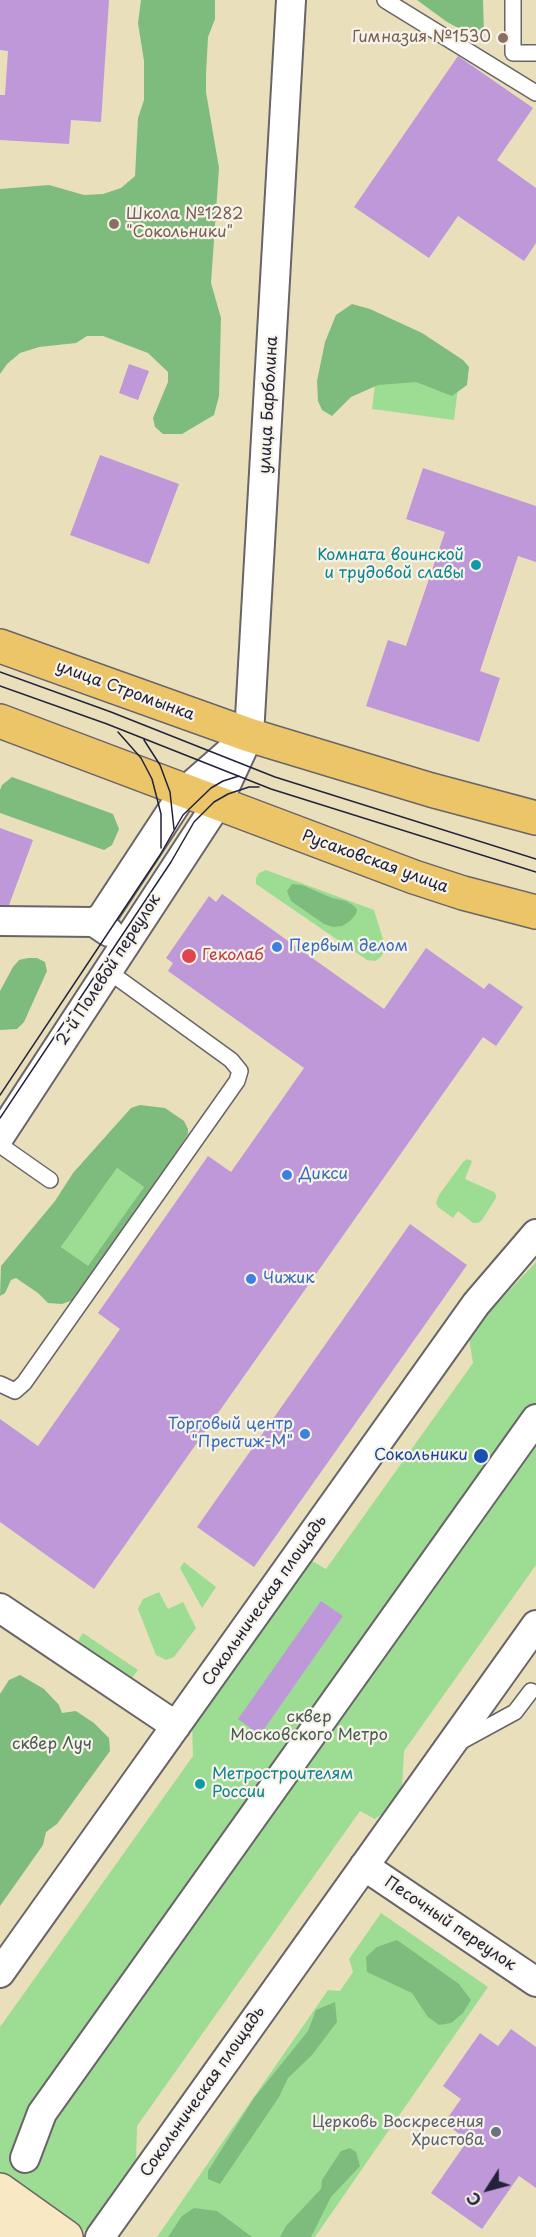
<!DOCTYPE html>
<html>
<head>
<meta charset="utf-8">
<style>
	body { margin:0 }
	#map { position:relative; width:536px; height:2237px; overflow:hidden; background:#eadfbb; font-family:"Playpen Sans",sans-serif }
	canvas { display:block }
	.north { position:absolute; left:458px; top:2159px; width:60px; height:60px; -webkit-text-stroke:4px #f7f3e8; paint-order:stroke; rotate:234deg; font-size:16px; font-weight:700; line-height:24px; text-align:center; color:#22223b }
	.north::after { content:''; display:block; margin:auto; width:21px; height:27px; background:#22223b; clip-path:polygon(50% 0,100% 100%,50% 72%,0 100%) }
</style>
</head>
<body>
<div id="map">
<canvas width="536" height="2237"></canvas>
<div class="north">С</div>
</div>
<script>
const context = document.querySelector('canvas').getContext('2d');
context.lineJoin = 'round';
function fillPath(path, color) { context.fillStyle = color; context.fill(path, 'evenodd'); }
const poly = rows => new Path2D(rows.map(r => 'M' + r).join(''));
function stroke(path, color, width, dash) { context.strokeStyle = color; context.lineWidth = width; context.lineCap = dash ? 'butt' : 'round'; context.setLineDash(dash || []); context.stroke(path); }
function drawText(font, color, halo, rows, align = 'center') {
  context.font = font + ' "Playpen Sans",sans-serif'; context.lineWidth = 4.5; context.setLineDash([]); context.textBaseline = 'middle'; context.strokeStyle = halo; context.fillStyle = color; for (const [text, x, y, turn = 0] of rows) {
    context.save(); context.translate(x, y); context.rotate((+turn || 0) * Math.PI / 180); context.textAlign = isNaN(turn) ? turn : align; if (halo) context.strokeText(text, 0, 0); context.fillText(text, 0, 0); context.restore();
  }
}
fillPath(poly([
	[377,369,459,380,454,420,372,409],
	[266,870,374,910,386,949,381,957,375,961,367,960,256,884,256,878,259,873],
	[467,1159,472,1161,465,1179,494,1192,496,1195,496,1198,482,1220,478,1223,473,1223,458,1211,453,1218,438,1207,436,1203,439,1195,463,1162],
	[117,1168,144,1187,88,1267,61,1247],
	[536,1262,536,1565,404,1751,402,1788,382,1814,375,1819,360,1811,137,2126,136,2161,88,2228,81,2232,0,2177,0,2027,193,1756,192,1724,307,1563,312,1561,326,1569,473,1363,469,1338,489,1312],
	[184,1562,216,1587,202,1608,180,1568],
	[159,1592,168,1609,183,1602,196,1628,174,1657,166,1660,156,1655,138,1609,143,1599],
	[83,1633,138,1670,128,1683,74,1647],
	[381,1913,488,1987,315,2237,157,2237,328,1990,340,1991,353,1972,349,1959]
]), '#9cdd93');
fillPath(poly([
	[141,0,215,0,215,19,208,37,206,74,206,92,219,168,211,283,221,318,219,396,214,415,182,434,163,434,155,427,153,418,168,382,168,372,148,353,103,336,87,336,76,343,39,347,20,353,7,364,0,374,0,189,49,185,84,195,103,194,121,188,135,176,138,118,144,100,144,61,138,23],
	[417,0,483,0,484,32,474,33,460,29,447,22],
	[352,304,370,309,422,333,463,360,469,367,467,385,452,396,416,382,378,385,351,397,332,416,322,410,318,401,317,381,325,342,336,315],
	[12,777,113,814,119,829,112,845,104,850,0,813,0,790,2,785],
	[292,884,302,885,332,898,346,901,354,906,357,909,356,914,350,921,342,926,333,927,324,924,291,901,287,891],
	[28,958,37,958,45,962,47,971,24,1022,17,1029,0,1030,0,991,13,967,19,960],
	[140,1105,165,1108,184,1121,188,1129,188,1134,156,1183,144,1204,99,1263,76,1299,62,1304,48,1303,38,1293,16,1278,11,1280,5,1293,0,1296,1,1266,55,1201,73,1173,131,1108],
	[117,1168,144,1187,88,1266,61,1247],
	[20,1675,44,1689,59,1705,62,1713,76,1711,94,1723,109,1738,110,1751,57,1824,46,1832,43,1845,0,1906,0,1694,9,1680],
	[397,1940,459,1984,471,2000,463,2013,451,2023,439,2025,428,2017,412,1993,367,1972,366,1957,377,1947],
	[335,2002,337,2022,312,2055,288,2078,279,2097,220,2184,208,2179,208,2171,254,2098,308,2031,316,2010],
	[350,2148,356,2152,360,2166,331,2197,311,2237,280,2237,286,2226,321,2189,322,2180,341,2151],
	[194,2208,217,2211,252,2237,168,2237,182,2216]
]), '#7dbc7d');
fillPath(poly([
	[0,0,109,0,101,122,71,120,69,144,0,140,0,95,5,95,8,51,0,50],
	[458,56,533,108,497,160,536,188,536,243,524,261,458,216,429,258,354,207],
	[129,364,149,371,138,400,119,393],
	[100,455,179,484,149,564,70,535],
	[423,468,536,506,536,562,518,556,480,671,500,678,479,742,366,706,388,640,406,646,445,532,406,519],
	[0,828,33,840,9,905,0,905],
	[222,894,384,1009,426,948,484,989,489,983,523,1007,496,1046,483,1037,94,1589,0,1522,0,1419,38,1446,120,1329,98,1313,208,1156,231,1172,304,1068,168,971,173,963,166,958,209,896,216,902],
	[410,1224,467,1265,254,1567,197,1527],
	[321,1601,343,1616,260,1735,238,1719],
	[511,2029,536,2047,536,2188,519,2176,482,2229,431,2193,468,2140,444,2123,461,2099,443,2086,480,2033,498,2046]
]), '#be98d9');
const lane = poly([
	[385,0,536,93],
	[513,0,513,53,536,53],
	[0,1145,50,1180],
	[0,1384,15,1391,24,1383,237,1081,240,1071,231,1060,108,971],
	[460,1742,515,1712,531,1691]
]);
const street = poly([
	[0,921,94,922,109,932],
	[94,922,102,917,184,792,241,742],
	[0,1136,217,804,249,735,291,0],
	[0,1608,176,1726],
	[364,1866,536,1982],
	[0,1973,476,1304,536,1234],
	[25,2158,42,2113,536,1419],
	[100,2237,536,1625]
]);
const secondary = poly([
	[0,2190,66,2237],
	[0,2219,25,2237]
]);
const primary = poly([
	[0,646,249,735,431,790,536,818],
	[0,721,414,877,463,893,536,912]
]);
stroke(lane, '#686468', 18);
stroke(street, '#686468', 32);
stroke(secondary, '#686468', 36);
stroke(primary, '#686468', 36);
stroke(lane, '#fff', 15);
stroke(street, '#fff', 28);
stroke(secondary, '#f8e8c3', 33);
stroke(primary, '#edc569', 33);
stroke(poly([
	[0,672,111,712,275,777,536,859],
	[0,686,107,724,271,789,536,872],
	[118,732,141,758,152,779,161,814,161,848],
	[144,740,160,765,170,792,174,829],
	[0,1095,160,855,183,815,211,788,223,781,239,776],
	[0,1118,171,862,194,822,214,802,228,794,249,787,259,787]
]), '#22223b', 1.5);
for (const [x, y, r, color] of [
	[503,38,6,"#8d6e63"],
	[114,224,6,"#8d6e63"],
	[476,565,6,"#0f9aa8"],
	[277,947,6,"#3f7fe0"],
	[189,956,8,"#e0444e"],
	[287,1175,6,"#3f7fe0"],
	[251,1279,6,"#3f7fe0"],
	[305,1434,6,"#3f7fe0"],
	[481,1456,8,"#1a4fb4"],
	[200,1784,6,"#0f9aa8"],
	[496,2132,6,"#6b7280"]
]) { const dot = new Path2D(); dot.arc(x, y, r, 0, 2 * Math.PI); context.fillStyle = color; context.fill(dot); stroke(dot, '#f7f3e8', 2); }
drawText('16px', '#785e54', '#f7f3e8', [
	["Гимназия №1530",491,38],
	["Школа №1282",126,215,"left"],
	["\"Сокольники\"",126,233,"left"]
], 'right');
drawText('16px', '#22223b', '#f7f3e8', [
	["улица Барболина",269,405,-87],
	["улица Стромынка",125,691,20],
	["Русаковская улица",375,862,20],
	["2-й Полевой переулок",109,970,-57],
	["Сокольническая площадь",265,1601,-55],
	["Песочный переулок",450,1924,34],
	["Сокольническая площадь",203,2092,-55]
]);
drawText('16px', '#0d838f', '#f7f3e8', [
	["Комната воинской",464,556],
	["и трудовой славы",464,574],
	["Метростроителям",212,1775,"left"],
	["России",212,1793,"left"]
], 'right');
drawText('16px', '#366cbe', '#f7f3e8', [
	["Первым делом",289,947],
	["Дикси",299,1175],
	["Чижик",263,1279],
	["Торговый центр",293,1425,"right"],
	["\"Престиж-М\"",293,1443,"right"]
], 'left');
drawText('16px', '#be3a42', '#f7f3e8', [
	["Геколаб",202,956]
], 'left');
drawText('16px', '#164399', '#f7f3e8', [
	["Сокольники",468,1456]
], 'right');
drawText('16px', '#475a55', '#f7f3e8', [
	["сквер",309,1718],
	["Московского Метро",309,1736],
	["сквер Луч",52,1745]
]);
drawText('16px', '#5b616d', '#f7f3e8', [
	["Церковь Воскресения",484,2123],
	["Христова",484,2141]
], 'right');
</script>
</body>
</html>
